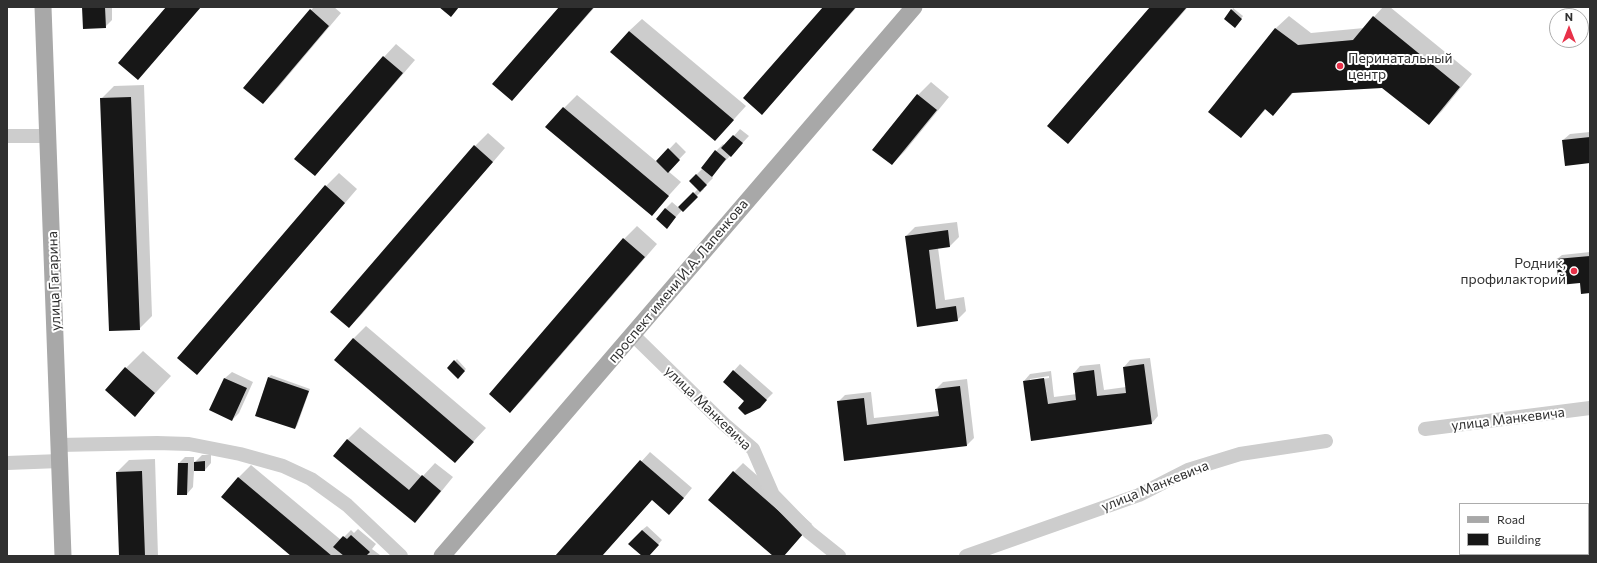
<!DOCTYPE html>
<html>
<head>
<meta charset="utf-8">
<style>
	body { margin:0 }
	#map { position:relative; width:1597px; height:563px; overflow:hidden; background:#fff; font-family:Commissioner,sans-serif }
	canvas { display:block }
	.frame { position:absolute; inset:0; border:8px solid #303030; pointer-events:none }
	.legend { position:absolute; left:1459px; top:503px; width:130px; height:52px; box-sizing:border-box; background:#fff; border:1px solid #acacac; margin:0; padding:5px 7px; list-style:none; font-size:12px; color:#303030 }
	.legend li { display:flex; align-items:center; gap:8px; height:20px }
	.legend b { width:20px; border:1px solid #acacac }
	.north { position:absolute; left:1549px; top:8px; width:40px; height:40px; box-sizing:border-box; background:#fff; border:1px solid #acacac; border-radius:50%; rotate:0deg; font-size:11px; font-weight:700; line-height:16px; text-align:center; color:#303030 }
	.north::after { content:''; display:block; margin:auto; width:14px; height:18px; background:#e83149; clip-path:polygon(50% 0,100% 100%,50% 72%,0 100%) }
</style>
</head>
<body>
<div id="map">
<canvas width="1597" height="563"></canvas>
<div class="frame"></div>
<ul class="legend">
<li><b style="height:5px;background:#a8a8a8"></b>Road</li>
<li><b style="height:11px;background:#171717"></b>Building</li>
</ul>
<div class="north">N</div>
</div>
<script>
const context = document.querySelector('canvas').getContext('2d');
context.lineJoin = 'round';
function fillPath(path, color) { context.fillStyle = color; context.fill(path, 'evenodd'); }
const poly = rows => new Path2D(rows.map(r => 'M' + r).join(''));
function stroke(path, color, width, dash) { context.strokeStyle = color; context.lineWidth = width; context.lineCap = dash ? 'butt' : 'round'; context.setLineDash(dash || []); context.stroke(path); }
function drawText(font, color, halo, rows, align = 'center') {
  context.font = font + ' Commissioner,sans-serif'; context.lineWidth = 4; context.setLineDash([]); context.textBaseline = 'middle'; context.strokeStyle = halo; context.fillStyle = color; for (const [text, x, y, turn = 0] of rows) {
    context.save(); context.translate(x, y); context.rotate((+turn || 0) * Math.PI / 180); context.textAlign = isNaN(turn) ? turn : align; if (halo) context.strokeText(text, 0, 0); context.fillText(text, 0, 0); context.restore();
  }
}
fillPath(poly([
	[83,7,112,7,112,20,105,27],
	[168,7,201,7,138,78],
	[314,7,334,7,341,13,276,90,263,103,311,10],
	[560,7,595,7,512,100],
	[824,7,857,7,762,113],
	[1152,7,1188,7,1080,130,1068,143],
	[1383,7,1390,7,1472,74,1442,111,1429,124,1382,87,1294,92,1273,115,1266,109,1241,137,1210,112,1276,28,1289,16,1311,33,1364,28],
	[1233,8,1243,16,1237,25,1232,10],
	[642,19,746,106,715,140,629,31],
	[396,44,415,60,327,162,315,175,384,57],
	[7,71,8,102,7,103],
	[931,82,949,97,905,151,892,164,874,149,918,95],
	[144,85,152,316,139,329,101,99,114,86],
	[577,95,657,162,676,142,686,152,668,171,681,182,652,214,564,108],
	[740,129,749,136,711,176,713,178,703,188,704,189,682,210,667,227,665,209,672,202,679,208,698,189,690,181,703,168,716,151,723,144,725,146],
	[1590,132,1590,162,1563,140,1570,134],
	[488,133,505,148,362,314,349,327,475,146],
	[339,173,357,189,209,361,197,374,326,186],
	[957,222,959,237,950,246,938,248,945,300,964,297,966,311,957,320,918,325,906,236,915,227],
	[637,226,657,244,523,399,510,412,624,239],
	[1590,252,1590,292,1557,259,1562,255],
	[366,326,486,428,455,461,353,339],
	[143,351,171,376,135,415,126,368],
	[1150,358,1158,416,1152,423,1032,440,1024,381,1030,374,1051,371,1054,397,1077,394,1074,373,1080,366,1100,364,1104,390,1126,387,1124,367,1130,360],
	[1049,376,1049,378,1030,381,1030,379],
	[457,359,466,369,458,377,448,368],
	[740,364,773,393,766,400,746,401,724,382],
	[232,372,253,382,239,413,232,420,210,409,225,378],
	[271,375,310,389,297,426,295,428,269,377],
	[967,379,974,438,967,445,845,460,838,402,845,395,871,392,874,418,939,411,936,389,943,382],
	[7,400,8,437,7,438],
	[360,427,422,477,435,463,453,477,427,509,415,522,347,440],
	[650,452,692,488,678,505,652,499,602,556,556,556],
	[202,455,211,455,211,463,205,470,194,470,193,487,187,494,179,463,185,457,194,457,194,463],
	[155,459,158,556,120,556,117,472,129,460],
	[743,463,812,524,783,556,774,556,734,472],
	[251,465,341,540,351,530,354,533,358,529,376,544,372,549,380,555,292,556,238,478],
	[647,526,662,540,648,556,643,556,642,530]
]), '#0003');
fillPath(poly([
	[82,7,105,7,106,28,83,29],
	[166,7,201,7,138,80,118,63],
	[439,7,459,7,451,17],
	[559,7,594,7,512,101,492,84],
	[823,7,856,7,762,115,743,98],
	[1150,7,1187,7,1068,144,1047,126],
	[310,9,329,26,263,104,243,88],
	[1231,9,1242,19,1235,28,1224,19],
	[1373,16,1460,87,1429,125,1382,88,1292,93,1273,116,1265,109,1241,138,1208,112,1275,28,1298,45,1353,40],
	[629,31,734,120,715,141,610,52],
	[383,56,403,73,315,176,294,159],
	[917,94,937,110,892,165,872,150],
	[131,97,140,330,109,331,100,98],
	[563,107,669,196,652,216,545,127],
	[733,135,743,143,731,157,721,148],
	[1590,137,1590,163,1565,166,1562,140],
	[474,145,493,162,349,328,330,312],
	[668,148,680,160,668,173,656,161],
	[715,150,726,159,712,177,701,168],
	[696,174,707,185,700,192,689,181],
	[325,185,345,203,197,375,177,358],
	[693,192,698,197,683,212,678,207],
	[665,208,676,217,667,229,656,219],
	[948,230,950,247,929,250,936,309,956,306,958,321,917,327,905,236],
	[623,238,645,257,510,413,489,394],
	[1590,256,1590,293,1581,294,1580,283,1559,285,1556,259],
	[353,338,474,442,455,463,334,360],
	[454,360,465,371,458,379,447,368],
	[1144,364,1152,424,1031,441,1023,381,1044,378,1048,404,1076,400,1073,373,1094,370,1097,396,1126,393,1123,367],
	[125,367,155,393,135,417,105,390],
	[733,370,767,400,760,408,745,415,738,408,744,401,723,382],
	[268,377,309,391,295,429,255,416],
	[224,378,247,388,232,421,209,410],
	[960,386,967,446,844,461,837,401,864,398,867,425,939,416,935,389],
	[347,439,409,490,422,475,441,491,415,523,333,456],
	[640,460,684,498,669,515,652,500,602,556,555,556],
	[205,461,205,471,194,471,194,462],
	[178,463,188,463,187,495,177,495],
	[142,471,145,556,119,556,116,472],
	[733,471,804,533,784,556,773,556,708,500],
	[238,477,332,556,291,556,221,497],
	[642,530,659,545,649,556,642,556,628,544],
	[351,535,370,552,366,556,344,556,333,547,343,536,347,539]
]), '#171717');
stroke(poly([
	[7,136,48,136],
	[633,335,724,424,753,449,773,495,809,532,839,556],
	[1425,429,1590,408],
	[59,445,157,443,189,444,240,454,283,466,311,479,347,505,401,556],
	[7,463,60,461],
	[966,556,1139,495,1188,470,1240,454,1326,441]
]), '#cdcdcd', 14);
stroke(poly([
	[43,7,63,556],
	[442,556,914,7]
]), '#a8a8a8', 17);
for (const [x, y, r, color] of [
	[1340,66,4,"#e83149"],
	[1574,271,4,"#e83149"]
]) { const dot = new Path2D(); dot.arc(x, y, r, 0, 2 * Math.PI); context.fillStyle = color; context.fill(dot); stroke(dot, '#fff', 1.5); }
drawText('14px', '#303030', '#fff', [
	["Перинатальный",1348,58],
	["центр",1348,74],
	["Родник,",1566,263,"right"],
	["профилакторий",1566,279,"right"]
], 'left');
drawText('14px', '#303030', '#fff', [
	["улица Гагарина",54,281,-92],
	["проспект имени И.А. Лапенкова",678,281,-50],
	["улица Манкевича",708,408,44],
	["улица Манкевича",1508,419,-7],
	["улица Манкевича",1155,486,-22]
]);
</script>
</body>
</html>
